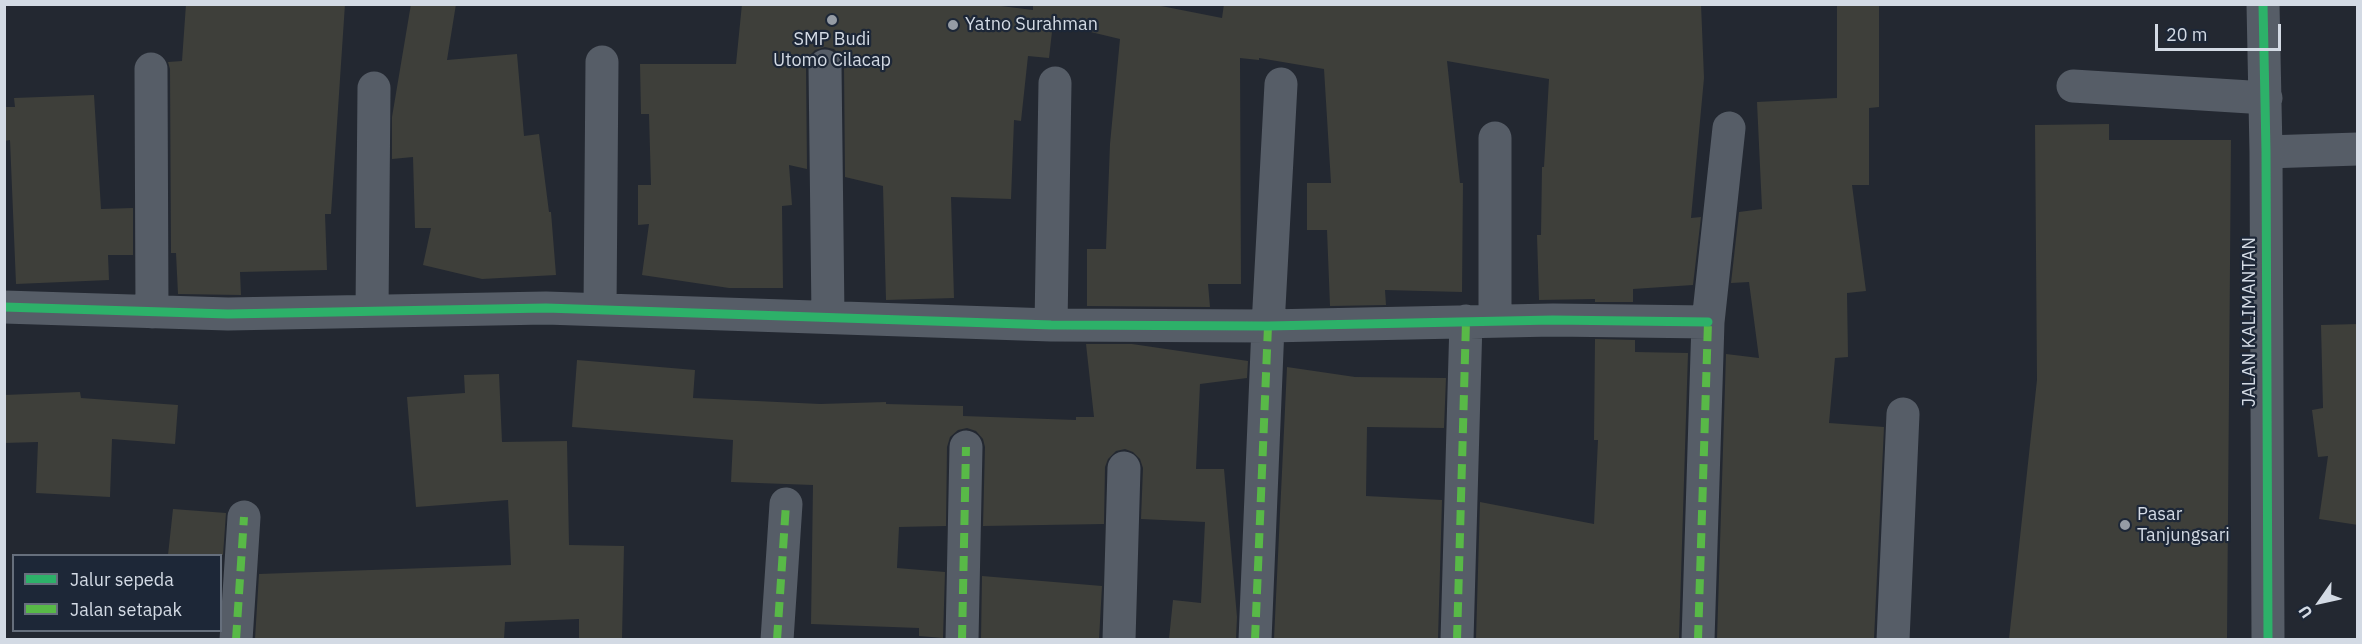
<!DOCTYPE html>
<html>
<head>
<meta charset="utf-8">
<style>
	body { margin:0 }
	#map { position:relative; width:2362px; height:644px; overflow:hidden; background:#232831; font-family:"IBM Plex Sans",sans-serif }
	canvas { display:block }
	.frame { position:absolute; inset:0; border:6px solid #d3dae4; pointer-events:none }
	.legend { position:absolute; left:12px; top:554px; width:210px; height:78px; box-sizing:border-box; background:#1d2737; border:2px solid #666f7c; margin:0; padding:8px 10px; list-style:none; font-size:18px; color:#d3dae4 }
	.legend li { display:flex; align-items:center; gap:12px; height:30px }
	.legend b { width:30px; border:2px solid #666f7c }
	.north { position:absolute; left:2290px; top:572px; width:60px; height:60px; -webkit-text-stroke:4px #1d2737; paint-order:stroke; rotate:236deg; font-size:16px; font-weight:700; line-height:24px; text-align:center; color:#d3dae4 }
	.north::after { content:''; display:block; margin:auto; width:21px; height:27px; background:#d3dae4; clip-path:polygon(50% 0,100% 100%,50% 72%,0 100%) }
	.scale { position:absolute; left:2155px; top:24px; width:126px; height:27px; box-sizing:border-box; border:3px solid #d3dae4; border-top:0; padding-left:8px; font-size:18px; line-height:21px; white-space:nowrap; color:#d3dae4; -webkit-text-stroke:4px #1d2737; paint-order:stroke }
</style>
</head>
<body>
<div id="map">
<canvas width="2362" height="644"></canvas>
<div class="frame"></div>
<ul class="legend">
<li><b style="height:8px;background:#2db169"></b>Jalur sepeda</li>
<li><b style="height:8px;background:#58b947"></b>Jalan setapak</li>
</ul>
<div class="north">U</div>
<div class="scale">20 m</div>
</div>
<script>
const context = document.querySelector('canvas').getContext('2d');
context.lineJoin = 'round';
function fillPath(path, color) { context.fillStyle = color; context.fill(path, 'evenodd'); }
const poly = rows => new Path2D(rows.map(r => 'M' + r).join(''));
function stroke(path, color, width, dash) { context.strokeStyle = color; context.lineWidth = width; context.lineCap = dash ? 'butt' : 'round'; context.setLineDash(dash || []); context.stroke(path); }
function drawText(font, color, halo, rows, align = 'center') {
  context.font = font + ' "IBM Plex Sans",sans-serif'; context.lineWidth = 4.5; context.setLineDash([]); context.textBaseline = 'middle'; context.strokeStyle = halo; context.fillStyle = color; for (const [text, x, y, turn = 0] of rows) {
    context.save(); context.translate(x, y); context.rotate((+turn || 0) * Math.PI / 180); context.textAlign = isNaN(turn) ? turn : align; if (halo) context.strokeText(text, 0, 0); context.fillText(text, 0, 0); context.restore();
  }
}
fillPath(poly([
	[186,4,345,4,331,214,325,214,327,270,240,272,241,295,178,294,176,253,171,253,170,69,168,62,182,61],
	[411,4,456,4,447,60,517,54,524,136,539,134,549,212,551,212,556,275,482,279,423,265,431,228,415,228,413,157,392,159,392,117],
	[742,4,985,4,1033,10,1033,4,1151,4,1222,18,1224,4,1701,4,1704,78,1691,218,1701,217,1693,285,1633,289,1633,302,1595,302,1595,299,1539,300,1537,235,1541,235,1542,167,1544,167,1549,79,1447,61,1460,183,1463,183,1462,292,1385,290,1386,305,1330,306,1327,230,1307,230,1307,183,1331,183,1324,69,1259,58,1259,60,1240,58,1241,284,1208,284,1210,307,1087,306,1087,249,1106,249,1110,144,1120,39,1053,23,1049,58,1028,56,1021,121,1014,120,1011,199,951,197,954,298,886,300,883,186,845,177,844,66,841,56,834,49,825,47,815,50,808,57,806,66,807,169,789,165,792,205,782,206,783,288,729,288,642,275,649,224,638,225,638,185,651,185,649,114,641,114,640,64,736,64],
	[1837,4,1879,4,1879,107,1869,108,1869,185,1852,185,1866,291,1847,293,1848,357,1835,358,1829,423,1884,427,1874,639,1717,639,1726,354,1759,358,1749,282,1731,283,1739,212,1762,209,1757,102,1837,98],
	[94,95,101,209,133,208,133,255,108,255,109,280,16,284,10,140,4,141,4,107,15,107,14,98],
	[2109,124,2109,140,2231,140,2227,639,2009,639,2037,380,2035,125],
	[2358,324,2358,525,2319,519,2328,456,2318,457,2312,410,2323,408,2321,325],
	[1595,339,1635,340,1635,352,1688,353,1679,639,1476,639,1480,502,1594,524,1598,440,1594,440],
	[1086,344,1132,344,1248,361,1247,378,1200,384,1196,469,1224,469,1237,617,1236,639,1169,639,1173,600,1201,603,1205,522,1141,519,1143,468,1140,459,1133,452,1125,449,1116,451,1108,459,1105,467,1104,524,983,526,985,447,983,439,976,431,967,428,958,430,950,437,947,447,946,526,899,527,897,568,945,572,943,638,919,636,919,628,811,624,813,485,731,482,733,440,572,427,577,360,695,370,693,398,820,404,886,402,886,404,963,406,963,416,1076,420,1076,417,1094,417],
	[1287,367,1355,377,1446,378,1444,428,1367,427,1366,496,1442,500,1438,639,1274,639],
	[499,374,502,442,567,441,569,545,624,546,622,639,579,639,579,619,505,622,504,639,255,639,259,574,511,565,508,500,416,507,407,397,465,393,464,375],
	[80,392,81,398,178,405,175,444,112,439,110,497,36,493,38,442,4,443,4,395],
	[173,509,226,513,223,555,168,555],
	[982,576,1102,586,1099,639,981,639]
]), '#3e3f3a');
stroke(poly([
	[2263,4,2266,152,2268,640],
	[825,66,828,317],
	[151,69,152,312],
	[2073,86,2266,98],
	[2266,152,2358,149],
	[4,307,228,314,546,308,1051,325,1268,326,1553,320,1708,322],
	[600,309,602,62],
	[372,311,374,88],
	[1495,320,1495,138],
	[1051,325,1055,83],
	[236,640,244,517],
	[777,640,786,504],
	[962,640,966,447],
	[1119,640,1124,468],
	[1255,640,1268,326,1281,84],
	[1457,640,1466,321],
	[1698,640,1708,322,1729,128],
	[1893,640,1903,414]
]), '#565d67', 33);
stroke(poly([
	[236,640,244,517],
	[777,640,786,504],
	[962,640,966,447],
	[1255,640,1268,326],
	[1457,640,1466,321],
	[1698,640,1708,322]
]), '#58b947', 8, [15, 8]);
stroke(poly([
	[2263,4,2266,152,2268,640],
	[4,307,228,314,546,308,1051,325,1268,326,1553,320,1708,322]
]), '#2db169', 9);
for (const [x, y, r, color] of [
	[832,20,6,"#959ca5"],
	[953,25,6,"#959ca5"],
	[2125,525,6,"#959ca5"]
]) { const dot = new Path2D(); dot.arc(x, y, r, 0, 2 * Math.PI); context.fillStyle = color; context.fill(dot); stroke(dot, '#1d2737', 2); }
drawText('18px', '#d3dae4', '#1d2737', [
	["Yatno Surahman",965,25],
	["SMP Budi",832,40,"center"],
	["Utomo Cilacap",832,61,"center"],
	["Pasar",2137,515],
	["Tanjungsari",2137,536]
], 'left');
drawText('18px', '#d3dae4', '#1d2737', [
	["JALAN KALIMANTAN",2250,322,-90]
]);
</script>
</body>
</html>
